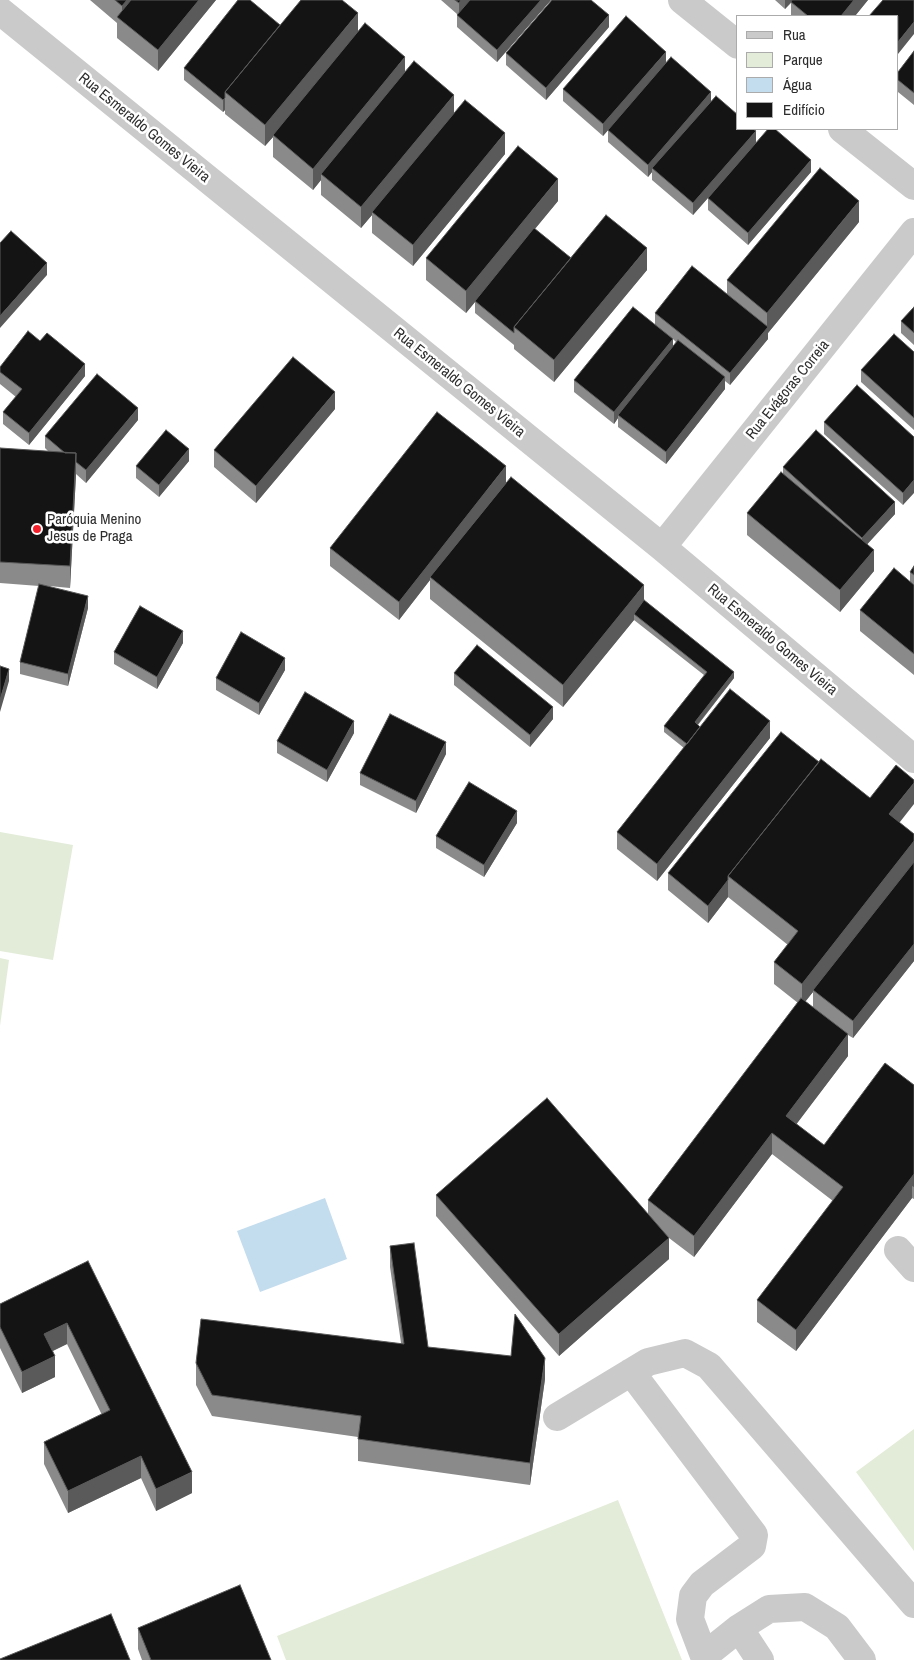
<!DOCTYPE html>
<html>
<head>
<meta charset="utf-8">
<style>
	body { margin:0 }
	#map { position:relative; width:914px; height:1660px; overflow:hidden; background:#fff; font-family:"Archivo Narrow",sans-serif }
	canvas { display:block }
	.legend { position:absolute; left:736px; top:15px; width:162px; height:115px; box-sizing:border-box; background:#fff; border:1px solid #ababab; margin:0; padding:6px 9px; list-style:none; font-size:15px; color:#2d2d2d }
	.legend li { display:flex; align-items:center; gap:10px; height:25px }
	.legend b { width:25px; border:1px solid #ababab }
</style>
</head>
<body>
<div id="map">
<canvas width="914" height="1660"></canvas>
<ul class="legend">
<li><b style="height:6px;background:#cacaca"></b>Rua</li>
<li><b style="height:14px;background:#e3ecd9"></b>Parque</li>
<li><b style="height:14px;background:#c3dcee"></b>Água</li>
<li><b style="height:14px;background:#141414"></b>Edifício</li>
</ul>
</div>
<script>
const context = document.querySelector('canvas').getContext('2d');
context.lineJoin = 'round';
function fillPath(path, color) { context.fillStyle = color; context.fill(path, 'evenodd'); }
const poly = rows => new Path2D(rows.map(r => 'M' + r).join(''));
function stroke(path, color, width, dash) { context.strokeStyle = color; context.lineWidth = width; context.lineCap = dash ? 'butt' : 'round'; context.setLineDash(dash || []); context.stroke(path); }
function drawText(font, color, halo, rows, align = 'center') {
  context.font = font + ' "Archivo Narrow",sans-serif'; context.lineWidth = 5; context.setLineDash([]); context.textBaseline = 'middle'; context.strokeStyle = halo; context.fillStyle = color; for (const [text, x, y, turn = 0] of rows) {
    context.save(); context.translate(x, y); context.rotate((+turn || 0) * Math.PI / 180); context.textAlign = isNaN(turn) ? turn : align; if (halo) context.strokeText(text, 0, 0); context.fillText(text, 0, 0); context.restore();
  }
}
fillPath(poly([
	[0,832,73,845,53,960,0,951],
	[0,958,9,960,0,1026],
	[914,1429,914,1551,856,1472],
	[618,1500,682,1660,286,1660,277,1636]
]), '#e3ecd9');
fillPath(poly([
	[325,1198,347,1259,260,1292,237,1231]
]), '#c3dcee');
stroke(poly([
	[682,0,738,45],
	[0,11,662,547,914,759],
	[842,129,914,186],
	[662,547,914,232],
	[898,1250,914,1268],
	[631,1372,754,1535,752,1546,702,1584,693,1596,690,1619,704,1656],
	[557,1417,648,1362,685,1353,709,1366,914,1604],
	[739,1628,760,1660],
	[706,1660,704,1656,739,1628,769,1609,805,1607,837,1627,862,1660]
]), '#cacaca', 28);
fillPath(poly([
	[90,0,216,0,158,71,117,38,117,23],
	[441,0,551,0,497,62,457,27,457,14],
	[775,0,868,0,855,16,791,16,791,3,785,9],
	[280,25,358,32,405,71,454,113,505,154,413,266,372,233,372,215,361,228,321,195,321,180,313,190,273,157,273,137,265,146,225,114,225,110,223,112,184,80,184,68],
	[609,27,546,100,506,65,506,53],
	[914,51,914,105,898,92,898,72],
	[666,63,711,101,756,143,811,172,748,245,708,210,708,198,693,215,652,180,652,172,648,177,608,142,608,130,603,136,563,101,563,89],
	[558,201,535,229,571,258,647,270,554,382,514,349,514,345,475,313,475,302,466,313,426,280,426,258],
	[859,222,768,333,768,339,730,385,725,381,725,389,666,464,618,427,618,418,614,424,574,392,574,380,655,324,655,313,727,294,727,280],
	[673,339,676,342,673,346],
	[914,307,914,345,901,333,901,321],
	[40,341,85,376,29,445,3,424,3,412,16,397,0,384,0,367],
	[914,352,914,430,861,382,861,370],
	[335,409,256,503,214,467,214,450],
	[138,420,86,483,76,474,70,588,49,586,88,608,68,686,20,674,20,662,39,586,0,583,0,448,49,452,45,448,45,436],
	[824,422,914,437,903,505,824,434],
	[189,461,159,497,136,478,136,466],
	[783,467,895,514,867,544,874,571,840,612,747,535,747,513,783,473],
	[506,483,644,600,734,678,698,725,700,727,770,738,657,881,617,849,617,832,684,748,664,732,664,726,704,675,634,620,563,707,430,599,430,580,399,620,330,566,330,548],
	[914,566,914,675,860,631,860,610,910,581,910,572],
	[183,643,157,689,114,664,114,652],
	[285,670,259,715,216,690,216,678],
	[454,673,553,719,530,747,454,685],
	[354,733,327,782,277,753,277,741],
	[446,754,416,813,360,785,360,773],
	[819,762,914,834,914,961,853,1038,848,1035,848,1056,796,1124,824,1145,914,1085,914,1199,912,1198,796,1351,757,1322,757,1300,833,1201,772,1154,694,1257,669,1238,669,1259,559,1356,436,1216,436,1195,648,1214,648,1200,798,1003,774,984,774,962,788,945,728,897,708,923,668,890,668,873],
	[813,992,813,1007,826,1018,805,1001],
	[517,823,484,877,436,848,436,836],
	[390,1246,428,1347,545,1379,530,1485,358,1461,358,1437,212,1416,196,1385,196,1363,401,1343,390,1267],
	[88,1261,192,1493,156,1511,141,1478,68,1513,44,1464,44,1442,102,1415,67,1344,53,1351,55,1377,22,1393,0,1348,0,1304],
	[138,1628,271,1660,142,1660,138,1649]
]), '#8a8a8a');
fillPath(poly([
	[127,0,145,0,122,20,122,6],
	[199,0,216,0,158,71,158,50],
	[461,0,472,0,459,15,459,3],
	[541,0,551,0,497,62,497,50],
	[785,0,793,0,785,9],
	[854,0,868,0,855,16,841,16],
	[358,13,358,34,273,135,273,137,265,146,265,125],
	[609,15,609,27,546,100,546,88],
	[914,22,914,34,898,54,898,42],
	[666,52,666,64,603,136,603,124],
	[405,57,405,78,321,174,321,180,313,190,313,169],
	[711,92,711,104,652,168,652,172,648,177,648,165],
	[454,95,454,116,372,212,372,215,361,228,361,207],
	[225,98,225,110,223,112,223,100],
	[756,131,756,143,693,215,693,203],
	[505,133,505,154,413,266,413,245],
	[811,160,811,172,748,245,748,233],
	[558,179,558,201,475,301,475,302,466,313,466,291],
	[859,201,859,222,768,333,768,339,730,385,730,373,767,328,767,313],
	[647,248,647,270,554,382,554,360],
	[47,263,47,275,0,328,0,316],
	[673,339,673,351,618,415,618,418,614,424,614,412],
	[85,364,85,376,29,445,29,433],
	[725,377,725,389,666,464,666,452],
	[335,392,335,409,256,503,256,486],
	[138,408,138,420,86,483,86,470],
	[189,449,189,461,159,497,159,485],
	[76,453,76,475,70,588,70,566],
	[506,466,506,483,430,577,430,580,399,620,399,602],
	[914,480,914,493,903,505,903,493],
	[895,502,895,514,862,550,862,538],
	[874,550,874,571,840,612,840,590],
	[644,585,644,606,634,614,634,620,563,707,563,685],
	[88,596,88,608,68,686,68,674],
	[183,631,183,643,157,689,157,677],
	[285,658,285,670,259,715,259,703],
	[9,669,9,681,0,712,0,700],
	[734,672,734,678,695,728,695,722],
	[553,707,553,719,530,747,530,735],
	[354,721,354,733,327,782,327,770],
	[770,721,770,738,657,881,657,864],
	[446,742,446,754,416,813,416,801],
	[914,783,914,804,889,836,889,814],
	[517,811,517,823,484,877,484,865],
	[914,841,914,863,813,990,813,992,802,1006,802,984],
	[728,880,728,897,708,923,708,906],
	[914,944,914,961,853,1038,853,1021],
	[848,1034,848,1056,786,1138,786,1116],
	[772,1133,772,1154,694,1257,694,1236],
	[914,1174,914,1187,912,1186,912,1198,796,1351,796,1330],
	[669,1238,669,1259,559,1356,559,1334],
	[67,1323,67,1344,44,1355,44,1334],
	[55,1356,55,1377,22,1393,22,1372],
	[545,1358,545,1379,530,1485,530,1463],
	[141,1456,141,1478,68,1513,68,1491],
	[192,1472,192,1493,156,1511,156,1489]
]), '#5a5a5a');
const building = poly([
	[115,0,127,0,122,6,115,0],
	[131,0,199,0,158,50,117,17,131,0],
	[238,0,250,0,280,25,225,92,225,98,223,100,184,68,238,0],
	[301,0,342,0,358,13,265,125,225,92,301,0],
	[455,0,461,0,459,3,455,0],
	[470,0,541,0,497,50,457,15,470,0],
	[552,0,591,0,609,15,546,88,506,53,552,0],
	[792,0,854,0,841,16,808,16,791,2,792,0],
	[883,0,914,0,914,22,898,42,898,16,869,16,883,0],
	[626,16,666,52,603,124,563,89,626,16],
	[365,23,405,57,313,169,273,135,365,23],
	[914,51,914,93,898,80,898,72,914,51],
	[671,57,711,92,648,165,608,130,671,57],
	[414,61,454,95,361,207,321,174,414,61],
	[716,96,738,115,738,129,753,129,756,131,693,203,652,168,716,96],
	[465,100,505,133,413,245,372,212,465,100],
	[768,129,775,129,811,160,748,233,708,198,768,129],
	[518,146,558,179,466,291,426,258,518,146],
	[820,168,859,201,767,313,727,280,820,168],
	[606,215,647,248,554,360,514,327,606,215],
	[534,228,571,258,514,327,514,333,475,301,534,228],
	[11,231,47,263,0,316,0,243,11,231],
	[692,266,768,327,730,373,655,313,692,266],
	[633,307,673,339,614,412,574,380,633,307],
	[914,307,914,333,901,321,914,307],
	[28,331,40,341,47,333,85,364,29,433,3,412,22,389,0,372,0,367,28,331],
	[894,334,914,352,914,418,861,370,894,334],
	[678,340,725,377,666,452,618,415,678,340],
	[293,357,335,392,256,486,214,450,293,357],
	[97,374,138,408,86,470,76,462,76,453,65,453,45,436,97,374],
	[857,385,914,437,914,480,903,493,824,422,857,385],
	[437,412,506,466,399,602,330,548,437,412],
	[166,430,189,449,159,485,136,466,166,430],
	[816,430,895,502,862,538,783,467,816,430],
	[0,448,76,453,70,566,0,562,0,448],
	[781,472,874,550,840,590,747,513,781,472],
	[511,477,644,585,563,685,430,577,511,477],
	[914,566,914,575,910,572,914,566],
	[894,568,914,585,914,654,860,610,894,568],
	[39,584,88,596,68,674,20,662,39,584],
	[644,600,734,672,695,722,700,727,687,744,664,726,707,672,634,614,644,600],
	[140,606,183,631,157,677,114,652,140,606],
	[241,632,285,658,259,703,216,678,241,632],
	[477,645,553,707,530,735,454,673,477,645],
	[0,666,9,669,0,700,0,666],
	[730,689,770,721,657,864,617,832,730,689],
	[305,692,354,721,327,770,277,741,305,692],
	[390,714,446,742,416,801,360,773,390,714],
	[781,732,819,762,728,876,728,880,708,906,668,873,781,732],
	[821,759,870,798,896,765,914,780,914,783,889,814,914,834,914,841,802,984,774,962,798,931,728,876,821,759],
	[469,782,517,811,484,865,436,836,469,782],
	[914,862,914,944,853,1021,813,990,914,862],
	[801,998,848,1034,786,1116,824,1145,885,1063,914,1085,914,1174,796,1330,757,1300,843,1187,772,1133,694,1236,648,1200,801,998],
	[547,1098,669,1238,559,1334,436,1195,547,1098],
	[414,1243,428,1347,511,1356,515,1314,545,1358,530,1463,358,1439,361,1416,212,1395,196,1363,201,1319,404,1344,390,1246,414,1243],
	[88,1261,192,1472,156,1489,141,1456,68,1491,44,1442,110,1410,67,1323,44,1334,55,1356,22,1372,0,1327,0,1304,88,1261],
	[240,1585,271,1660,151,1660,138,1628,240,1585],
	[111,1614,130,1660,0,1660,0,1659,111,1614]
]);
fillPath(building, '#141414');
stroke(building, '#5a5a5a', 1);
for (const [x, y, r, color] of [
	[37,529,5,"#f3202b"]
]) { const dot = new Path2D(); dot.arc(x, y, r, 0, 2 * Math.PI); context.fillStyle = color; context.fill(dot); stroke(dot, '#fff', 2); }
drawText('15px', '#2d2d2d', '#fff', [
	["Rua Esmeraldo Gomes Vieira",144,128,39],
	["Rua Esmeraldo Gomes Vieira",459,383,39],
	["Rua Evágoras Correia",788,390,-51],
	["Rua Esmeraldo Gomes Vieira",772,640,40]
]);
drawText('15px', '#2d2d2d', '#fff', [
	["Paróquia Menino",47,520],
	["Jesus de Praga",47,537]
], 'left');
</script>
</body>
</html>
